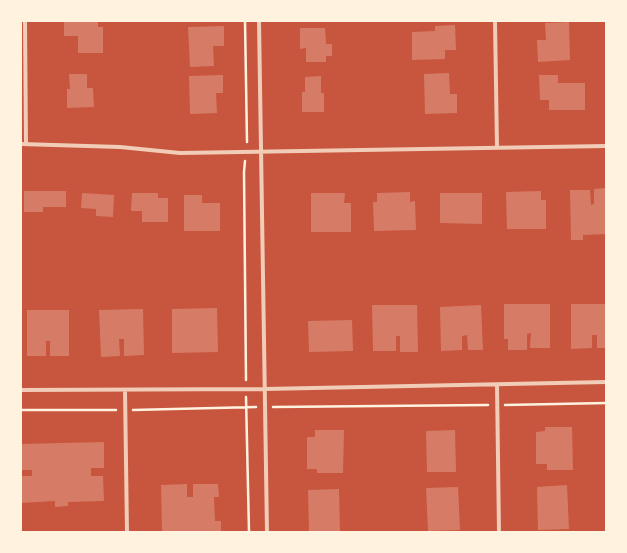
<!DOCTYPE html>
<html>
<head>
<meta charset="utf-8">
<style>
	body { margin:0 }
	#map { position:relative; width:627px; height:553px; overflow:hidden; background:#c8553d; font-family:"Golos Text",sans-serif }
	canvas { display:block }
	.frame { position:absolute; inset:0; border:22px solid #fff3e0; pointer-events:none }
</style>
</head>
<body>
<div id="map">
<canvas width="627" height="553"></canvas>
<div class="frame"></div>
</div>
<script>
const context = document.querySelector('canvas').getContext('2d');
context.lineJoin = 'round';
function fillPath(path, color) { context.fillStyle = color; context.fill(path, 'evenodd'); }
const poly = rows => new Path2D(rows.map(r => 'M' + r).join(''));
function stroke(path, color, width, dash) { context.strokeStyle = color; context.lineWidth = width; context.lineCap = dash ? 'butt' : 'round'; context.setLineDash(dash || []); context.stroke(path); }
fillPath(poly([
	[64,21,98,21,98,27,103,27,103,53,78,53,78,36,64,36],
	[569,22,570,60,538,62,537,40,546,40,545,23],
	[455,25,456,50,445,50,445,59,412,60,412,32,435,31,435,26],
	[224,26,224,46,213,46,214,66,190,67,188,27],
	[300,28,325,28,326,44,332,44,332,56,326,56,326,62,306,62,306,48,300,49],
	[449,73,450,94,457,94,457,113,425,114,424,74],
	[69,74,87,74,87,88,93,88,94,107,67,108,67,89,70,89],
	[223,75,223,93,216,93,217,113,190,114,189,76],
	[539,75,558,75,558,83,585,83,585,110,549,110,549,100,540,100],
	[321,76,321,93,324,93,324,112,302,112,302,92,305,92,305,77],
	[606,188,606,234,583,235,583,240,571,240,570,190,590,190,591,205,594,204,594,189],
	[24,191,66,191,66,207,43,207,43,212,24,212],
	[541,191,541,200,546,200,546,229,507,229,506,192],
	[410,192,410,202,415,201,416,230,374,231,373,202,377,202,377,193],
	[82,193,114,195,113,217,96,216,96,209,81,208],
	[132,193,158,193,158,198,168,198,168,222,142,222,142,211,131,211],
	[311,193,345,193,344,203,351,203,351,232,311,232],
	[440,193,482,193,482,224,440,223],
	[184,195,202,195,202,203,220,203,220,231,184,231],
	[504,304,550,304,550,348,530,348,531,333,527,334,527,350,508,350,508,339,504,339],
	[571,304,606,304,606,348,597,348,597,335,592,335,592,348,571,349],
	[372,305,417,305,418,352,400,352,400,336,396,336,396,351,373,351],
	[481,305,483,350,468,350,467,335,462,336,462,350,441,351,440,307],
	[217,308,218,352,172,353,172,309],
	[143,309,144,355,124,356,124,339,119,339,120,356,101,357,99,310],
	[27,310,69,310,69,356,50,356,50,341,46,341,46,356,27,356],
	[352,320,353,351,309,352,308,321],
	[545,427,572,427,573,470,547,470,547,464,536,464,536,432,545,431],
	[315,430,344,430,343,473,317,473,317,469,307,469,307,437,315,437],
	[455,430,456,472,427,472,426,431],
	[104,442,104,468,91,468,91,476,103,476,104,501,68,502,68,506,55,507,55,501,21,503,21,476,32,476,32,470,21,470,21,444],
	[187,484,187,497,193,497,193,484,218,484,219,497,214,497,215,521,221,521,221,532,162,532,161,485],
	[567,485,569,529,538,530,537,487],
	[458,487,460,530,428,531,426,488],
	[339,489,340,532,309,532,308,490]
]), '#d67c66');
stroke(poly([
	[245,21,247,142],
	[245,161,244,172,246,380],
	[246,397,249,532],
	[505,405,606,403],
	[273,407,488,405],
	[21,410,116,410],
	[133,410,256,407]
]), '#fff3e0', 2.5);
stroke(poly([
	[25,21,26,144],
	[259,21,267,532],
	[495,21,497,147],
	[21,144,120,147,180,153,606,146],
	[497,385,499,532],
	[21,390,265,389,606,382],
	[125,390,127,532]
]), '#f1ccb7', 4);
</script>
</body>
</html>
